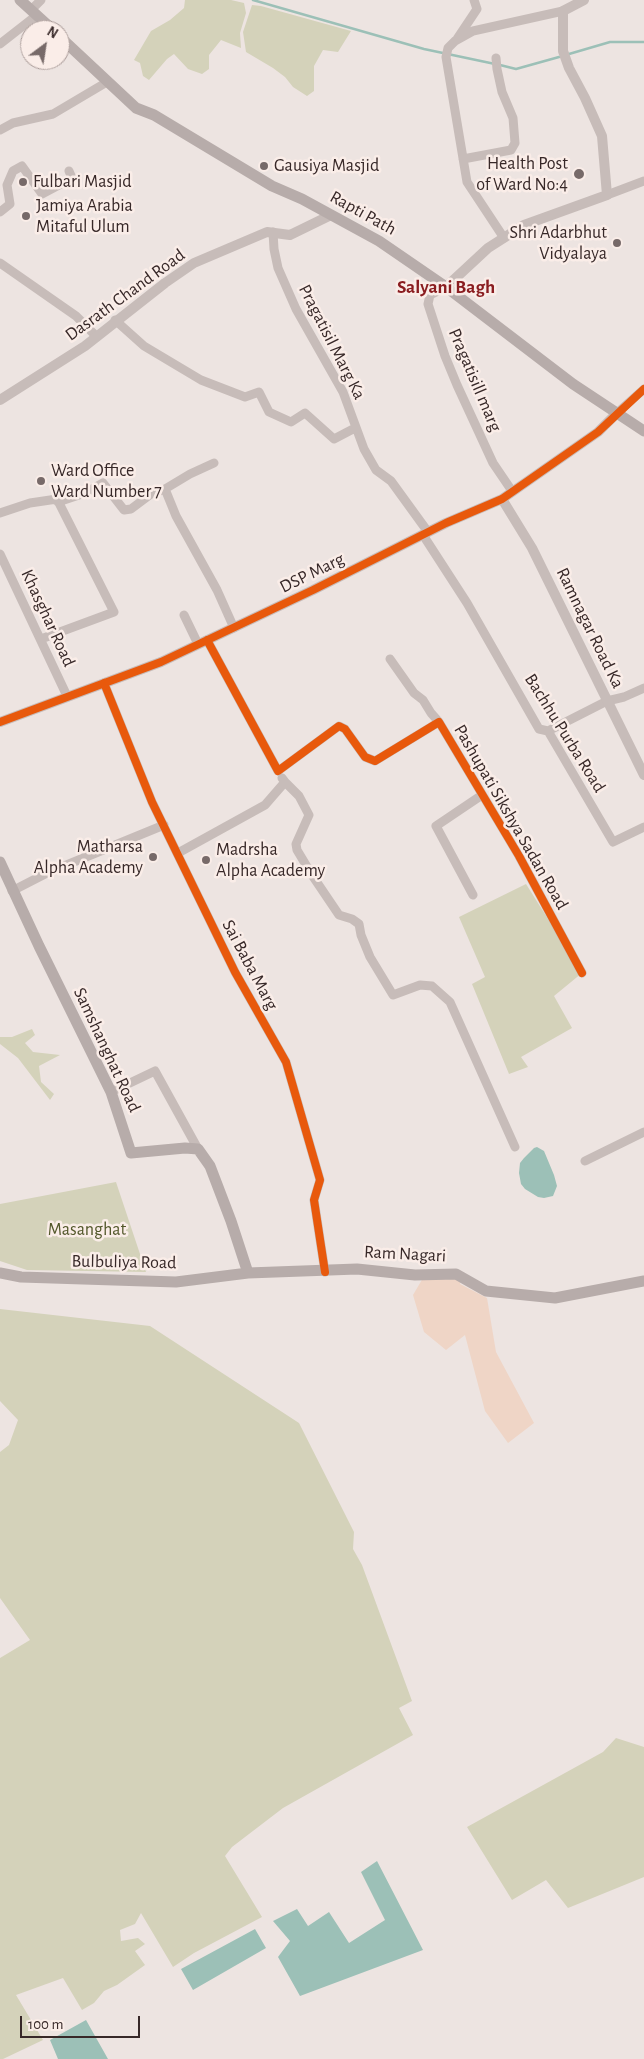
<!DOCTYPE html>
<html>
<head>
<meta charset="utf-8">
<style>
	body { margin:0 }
	#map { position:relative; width:644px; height:2059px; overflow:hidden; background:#ede4e1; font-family:"Alegreya Sans",sans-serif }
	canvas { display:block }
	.north { position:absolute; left:20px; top:20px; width:50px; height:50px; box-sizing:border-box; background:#faede8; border:1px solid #ac9e9b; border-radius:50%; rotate:31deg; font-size:14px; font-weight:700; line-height:20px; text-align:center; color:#372828 }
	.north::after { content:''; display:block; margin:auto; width:18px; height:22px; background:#776a69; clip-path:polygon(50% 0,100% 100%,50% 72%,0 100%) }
	.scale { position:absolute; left:20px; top:2016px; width:120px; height:22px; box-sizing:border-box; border:2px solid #372828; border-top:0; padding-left:6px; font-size:15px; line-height:18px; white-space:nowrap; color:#372828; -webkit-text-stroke:4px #faede8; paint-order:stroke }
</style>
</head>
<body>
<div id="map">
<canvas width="644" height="2059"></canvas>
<div class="north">N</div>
<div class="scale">100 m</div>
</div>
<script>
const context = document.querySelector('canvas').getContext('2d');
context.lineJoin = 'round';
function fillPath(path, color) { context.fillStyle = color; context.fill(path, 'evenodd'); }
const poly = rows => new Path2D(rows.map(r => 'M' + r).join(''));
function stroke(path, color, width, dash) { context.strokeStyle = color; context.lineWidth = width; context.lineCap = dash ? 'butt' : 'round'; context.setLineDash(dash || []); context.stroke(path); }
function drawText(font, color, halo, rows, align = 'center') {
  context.font = font + ' "Alegreya Sans",sans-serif'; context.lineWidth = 5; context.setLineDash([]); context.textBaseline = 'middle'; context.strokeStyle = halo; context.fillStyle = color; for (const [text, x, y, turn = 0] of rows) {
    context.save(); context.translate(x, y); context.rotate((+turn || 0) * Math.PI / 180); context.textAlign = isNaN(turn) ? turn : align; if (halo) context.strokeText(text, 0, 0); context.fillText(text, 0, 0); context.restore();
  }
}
fillPath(poly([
	[185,0,231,0,244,3,246,13,240,33,241,48,221,40,209,55,209,69,202,74,188,69,174,54,167,59,149,80,143,76,140,63,134,60,151,31,170,20,184,8],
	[252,5,261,6,351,31,338,52,323,50,314,66,314,91,307,96,293,87,285,77,273,68,246,52,243,32],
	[526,884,582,973,554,996,572,1028,521,1057,528,1067,509,1074,472,984,485,977,459,917],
	[32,1029,35,1035,25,1043,33,1052,60,1055,39,1066,41,1082,54,1094,50,1100,18,1058,0,1044,0,1037,12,1037],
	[116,1182,146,1272,27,1270,0,1261,0,1204],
	[0,1309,150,1326,299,1423,354,1532,353,1549,362,1565,412,1701,399,1708,413,1735,283,1808,232,1847,225,1856,262,1917,194,1953,173,1967,141,1913,135,1924,120,1930,121,1941,138,1938,145,1944,135,1951,145,1965,117,1985,104,1991,94,2003,82,2010,63,1978,16,1995,43,2040,3,2059,0,2059,0,1658,30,1640,0,1598,0,1452,9,1445,18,1420,0,1401],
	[616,1738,644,1747,644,1877,568,1908,546,1880,512,1900,467,1827,603,1752]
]), '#d4d2ba');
fillPath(poly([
	[463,1277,460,1284,487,1298,496,1352,534,1423,508,1443,485,1411,465,1335,446,1350,424,1332,413,1295,423,1278]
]), '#efd5c6');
fillPath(poly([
	[537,1147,544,1151,554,1175,557,1186,553,1196,544,1198,538,1197,525,1189,521,1184,519,1173,520,1163,524,1158,534,1148],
	[377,1861,423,1950,300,1996,278,1957,290,1941,273,1921,297,1909,308,1926,329,1912,349,1943,385,1920,361,1872],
	[255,1929,266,1948,193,1990,181,1969],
	[86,2020,108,2059,58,2059,50,2040]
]), '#9cc0b7');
stroke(poly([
	[253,0,424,49,495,64],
	[569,54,610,42,644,42],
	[500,65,516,69,559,57]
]), '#9cc0b7', 2.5);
stroke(poly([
	[31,10,41,0],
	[457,39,477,9,474,0],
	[0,44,37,15],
	[0,130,13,123,53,114,107,82],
	[463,159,511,150,515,143,513,118,502,92,497,69,496,58],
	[607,195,644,181],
	[0,212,10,204,7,185,13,171,22,166,42,194,72,178,69,171],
	[273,232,274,249,278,268,296,309,343,392,364,449,376,470,391,481,428,532],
	[504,238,467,182,446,57,448,48,455,41,473,31,563,11],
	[0,263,76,316,96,336],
	[446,287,430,295,428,304,445,356,457,385,493,463,512,491],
	[115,320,144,346,201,380,245,397,259,392,269,412,291,422,305,413,334,439,355,428],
	[617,413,644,389],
	[214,463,190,474,165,489,176,516,217,590,234,628],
	[58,502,85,493,103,483,124,510,131,509,151,494,165,489],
	[0,513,30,503,57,499,114,612,41,639],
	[423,535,467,603,539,729,548,731,613,842,644,827],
	[0,554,67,696],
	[184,615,198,644],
	[207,640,278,771,339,726,345,729,365,757,375,761,439,722,519,856,582,973],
	[390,659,414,693,423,700,431,713,439,722],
	[104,683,152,802,235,972,286,1062,320,1180,314,1200,325,1272],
	[548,731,607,701,624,697,644,688],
	[285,782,299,796,309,815,296,844,297,850,312,875,339,915,352,919,359,924,361,935,370,957,393,995,420,985,432,986,450,1002,515,1147],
	[178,853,265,805,285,782,282,778],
	[12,891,47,873,164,825],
	[473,895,436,826,482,795],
	[111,1092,155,1071,198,1149],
	[585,1161,644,1132]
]), '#c7bcb9', 9);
stroke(poly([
	[446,287,488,248,524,225,607,195,602,136,585,98,569,68,563,51,563,11,584,0],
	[0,400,85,346,165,283,194,263,267,232,290,235,331,215],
	[502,499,532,548,644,775],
	[0,722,161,662,313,590,446,523,502,499,598,432,617,413]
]), '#c7bcb9', 10);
stroke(poly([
	[20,0,53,30],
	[60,37,136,108,154,115,272,186,302,199,379,241,446,287,573,384,644,431],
	[0,862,39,946,111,1092,131,1153,185,1148,198,1149,210,1166,231,1221,248,1273],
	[0,1273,21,1277,176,1282,248,1273,357,1269,415,1275,456,1274,486,1291,555,1298,644,1281]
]), '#b7acaa', 11);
stroke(poly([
	[207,640,278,771,339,726,345,729,365,757,375,761,439,722,519,856,582,973],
	[104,683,152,802,235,972,286,1062,320,1180,314,1200,325,1272],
	[0,722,161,662,313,590,446,523,502,499,598,432,644,389]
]), '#e8590c', 8);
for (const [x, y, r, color] of [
	[264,166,5,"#776a69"],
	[579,174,6,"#776a69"],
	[23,182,5,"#776a69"],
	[26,216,5,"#776a69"],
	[617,243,5,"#776a69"],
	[41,481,5,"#776a69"],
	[153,857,5,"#776a69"],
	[206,860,5,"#776a69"]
]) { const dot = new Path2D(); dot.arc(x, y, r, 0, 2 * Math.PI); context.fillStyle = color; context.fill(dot); stroke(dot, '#faede8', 2); }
drawText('18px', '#372828', '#faede8', [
	["Health Post",568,164,"right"],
	["of Ward No:4",568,185,"right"],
	["Gausiya Masjid",274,166],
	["Fulbari Masjid",33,182],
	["Jamiya Arabia",36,206],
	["Mitaful Ulum",36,227],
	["Shri Adarbhut",607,233,"right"],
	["Vidyalaya",607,254,"right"],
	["Ward Office",51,471],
	["Ward Number 7",51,492],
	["Matharsa",143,847,"right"],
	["Alpha Academy",143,868,"right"],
	["Madrsha",216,850],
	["Alpha Academy",216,871]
], 'left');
drawText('18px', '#372828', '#faede8', [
	["Rapti Path",363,213,29],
	["Dasrath Chand Road",125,295,-36],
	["Pragatisil Marg Ka",332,342,63],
	["Pragatisill marg",475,380,67],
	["DSP Marg",312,573,-26],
	["Khasghar Road",48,618,65],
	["Ramnagar Road Ka",590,628,64],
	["Bachhu Purba Road",565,733,58],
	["Pashupati Sikshya Sadan Road",511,817,60],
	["Sai Baba Marg",250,965,62],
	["Samshanghat Road",107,1050,65],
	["Ram Nagari",405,1254,3],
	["Bulbuliya Road",124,1262,1]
]);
drawText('18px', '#52572a', '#faede8', [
	["Masanghat",87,1230]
]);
drawText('bold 19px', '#8a1d20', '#faede8', [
	["Salyani Bagh",446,287]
]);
</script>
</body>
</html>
